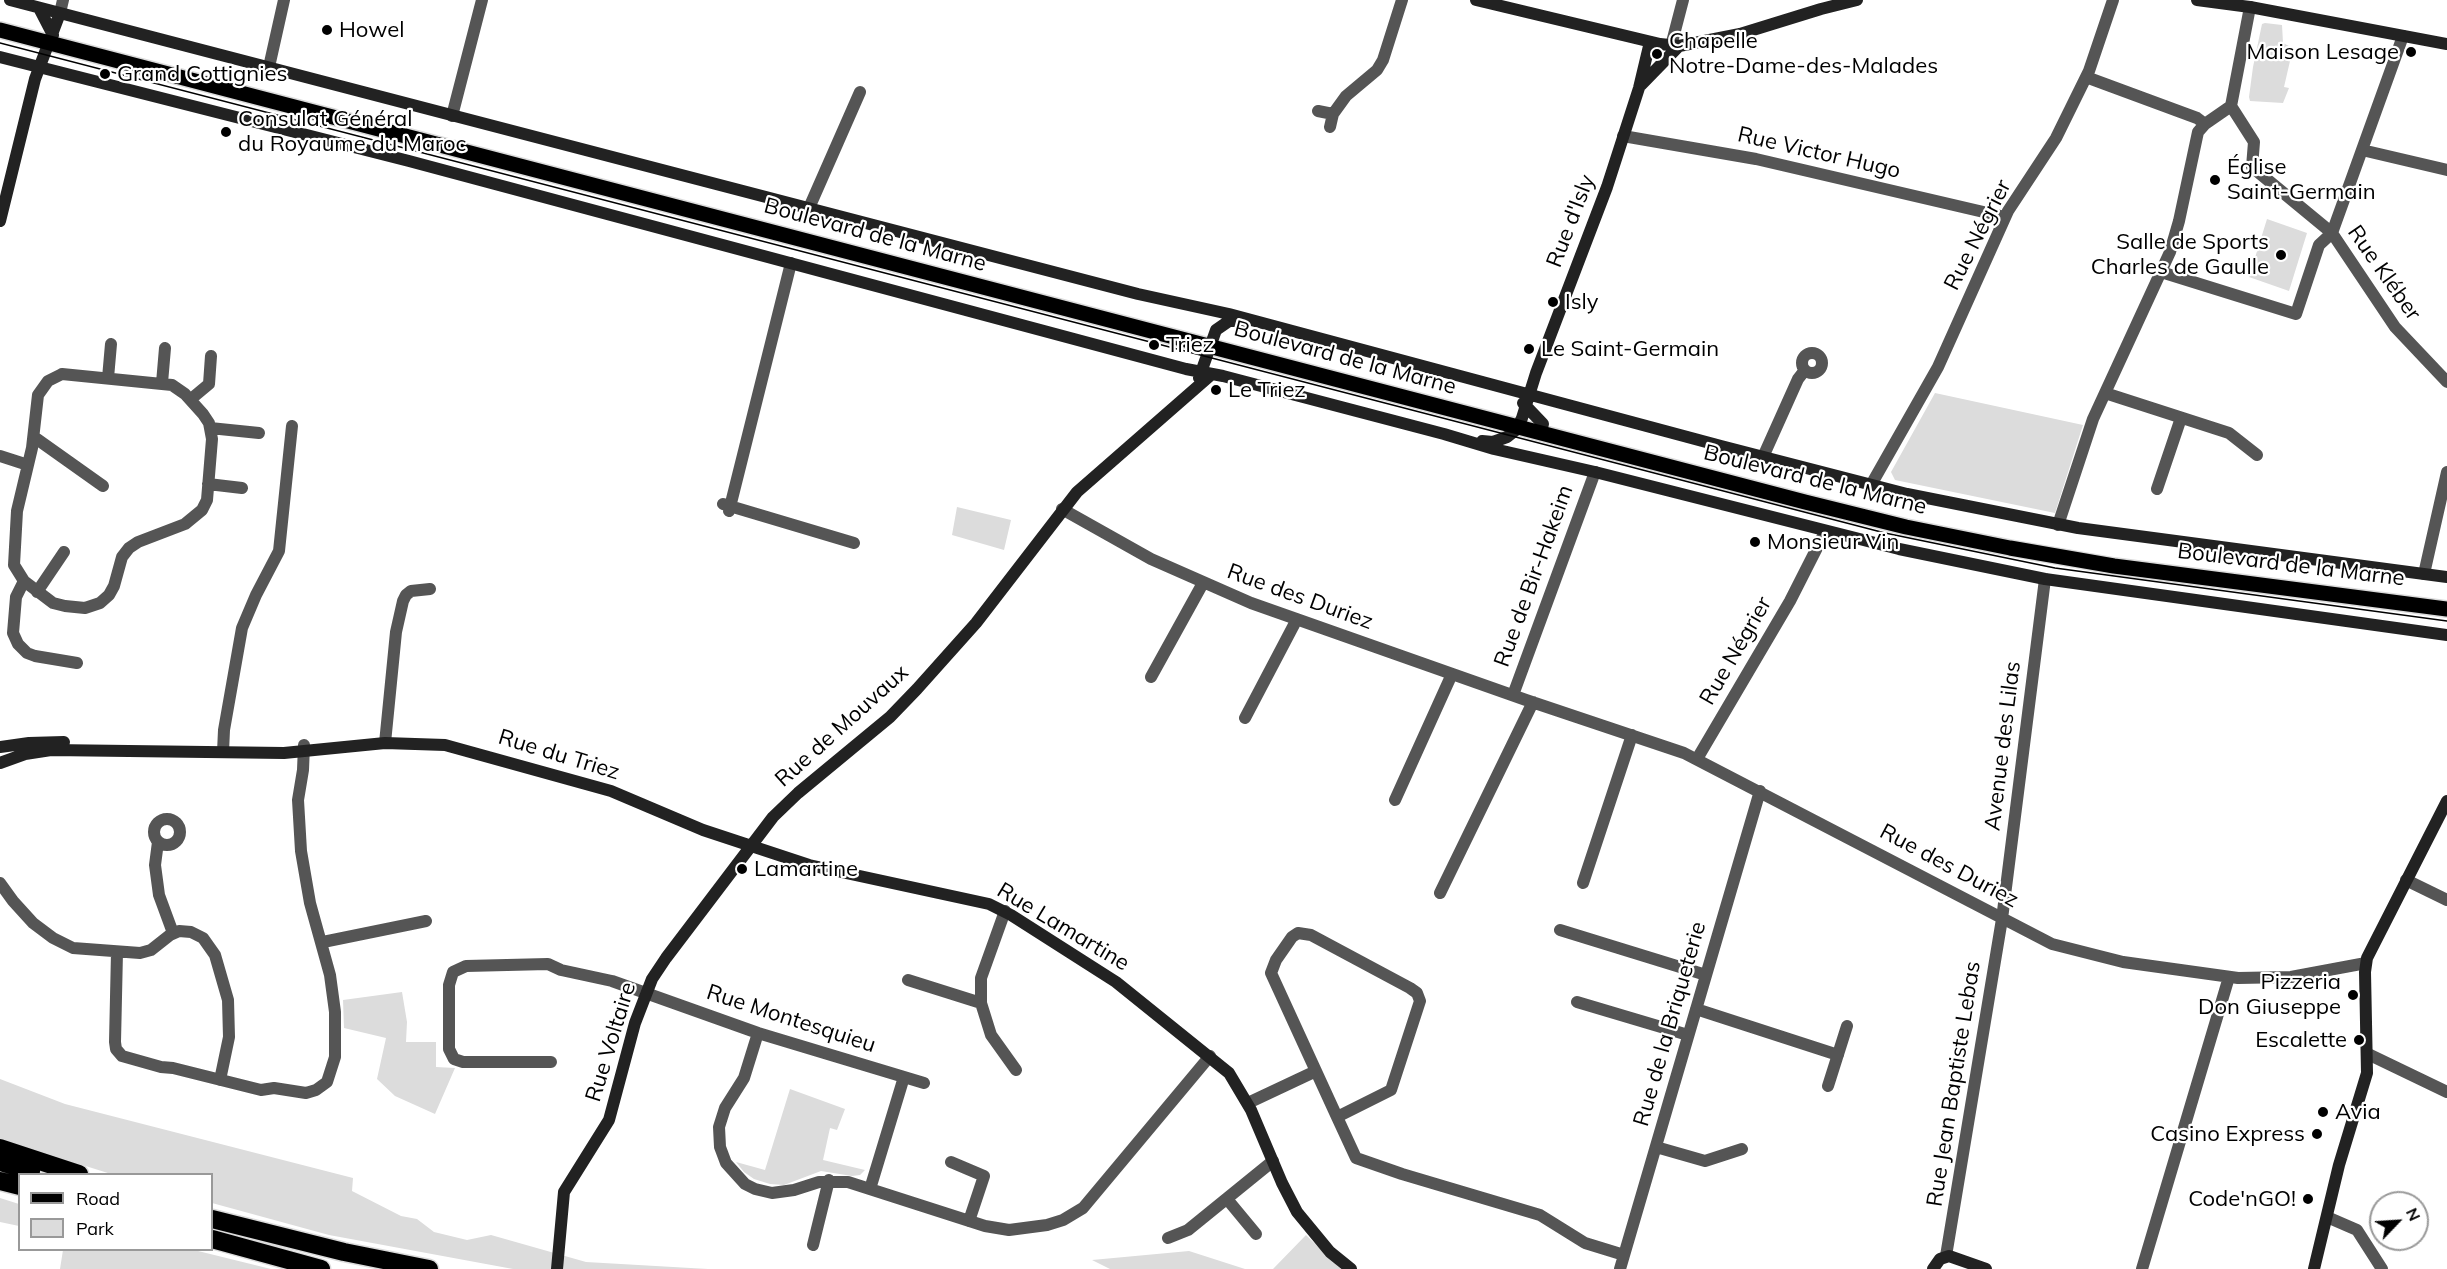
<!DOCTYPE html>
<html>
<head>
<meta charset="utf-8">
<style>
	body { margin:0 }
	#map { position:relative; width:2447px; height:1269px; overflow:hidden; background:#fff; font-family:Mulish,sans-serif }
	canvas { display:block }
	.legend { position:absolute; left:18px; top:1173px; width:195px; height:78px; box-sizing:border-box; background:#fff; border:2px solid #999; margin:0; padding:8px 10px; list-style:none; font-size:18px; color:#000 }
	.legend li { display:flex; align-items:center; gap:12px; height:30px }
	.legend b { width:30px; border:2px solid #999 }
	.north { position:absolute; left:2369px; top:1191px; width:60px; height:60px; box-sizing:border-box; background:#fff; border:2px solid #999; border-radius:50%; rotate:65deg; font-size:16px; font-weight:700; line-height:24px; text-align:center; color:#000 }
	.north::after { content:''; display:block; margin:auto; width:21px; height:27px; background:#000; clip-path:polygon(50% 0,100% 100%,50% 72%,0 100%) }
</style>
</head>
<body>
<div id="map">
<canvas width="2447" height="1269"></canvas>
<ul class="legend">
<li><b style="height:8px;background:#000"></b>Road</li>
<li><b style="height:16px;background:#dcdcdc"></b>Park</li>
</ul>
<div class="north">N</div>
</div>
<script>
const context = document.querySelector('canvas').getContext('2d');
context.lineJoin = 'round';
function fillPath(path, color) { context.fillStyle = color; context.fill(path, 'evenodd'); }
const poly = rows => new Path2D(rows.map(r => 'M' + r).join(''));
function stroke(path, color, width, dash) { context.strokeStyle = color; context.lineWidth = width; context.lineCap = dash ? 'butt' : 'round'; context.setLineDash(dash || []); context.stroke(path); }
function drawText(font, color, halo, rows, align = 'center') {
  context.font = font + ' Mulish,sans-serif'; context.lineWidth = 4.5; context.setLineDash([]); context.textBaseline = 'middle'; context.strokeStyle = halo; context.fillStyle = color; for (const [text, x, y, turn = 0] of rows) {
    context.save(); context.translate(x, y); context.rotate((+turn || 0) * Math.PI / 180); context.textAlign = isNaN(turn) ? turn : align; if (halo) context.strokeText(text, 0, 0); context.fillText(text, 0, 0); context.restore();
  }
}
fillPath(poly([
	[2265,23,2282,25,2283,43,2293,48,2284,87,2289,88,2283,103,2250,101,2249,97,2253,67,2262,24],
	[2267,219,2307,233,2289,291,2249,277],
	[1935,393,2083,425,2055,513,1895,480,1891,472],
	[957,507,1011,520,1004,550,952,535],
	[402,992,407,1022,406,1042,436,1042,436,1067,455,1068,435,1114,395,1096,377,1079,386,1038,344,1028,343,1000],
	[0,1079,65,1104,353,1178,352,1191,401,1216,417,1219,434,1232,467,1240,491,1235,586,1262,708,1269,513,1269,329,1235,212,1203,212,1174,111,1174,0,1139],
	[790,1089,845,1109,837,1130,830,1128,823,1160,865,1170,860,1175,852,1176,821,1171,784,1185,770,1184,754,1179,744,1172,736,1162,765,1170],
	[0,1198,19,1204,19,1226,0,1222],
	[1306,1235,1341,1269,1273,1269],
	[63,1250,194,1250,271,1269,60,1269],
	[1189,1251,1245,1269,1110,1269,1092,1260]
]), '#dcdcdc');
const primary = poly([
	[0,30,1805,502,1906,527,2010,548,2114,566,2447,609]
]);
const highway = poly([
	[0,1148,79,1174],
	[0,1162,31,1171],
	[0,1181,20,1186],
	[212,1219,344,1252,429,1269],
	[212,1239,321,1269]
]);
stroke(primary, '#dbdbdb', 18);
stroke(highway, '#dbdbdb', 21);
stroke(poly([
	[60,13,63,0],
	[1671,46,1683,0],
	[269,67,284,0],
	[2086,77,2197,118,2205,124],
	[2231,106,2254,142,2252,167,2332,233,2395,327,2447,382],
	[1318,111,1333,114,1346,96,1377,70,1383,60,1402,0],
	[452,116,482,0],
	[1330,127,1333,114],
	[1623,136,1756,159,2005,217],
	[2362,150,2447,170],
	[809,208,860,92],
	[2332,233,2403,36],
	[2161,272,2296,314,2319,245,2332,233],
	'1802 363a10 10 0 1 1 20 0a10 10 0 1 1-20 0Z',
	[62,374,172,385,185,394,203,414,209,423,212,439,207,500,202,510,185,524,138,542,129,548,122,557,114,586,109,595,100,603,85,608,65,606,53,603,24,581,14,565,17,511,32,448,38,395,48,381,62,374],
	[108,378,111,344],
	[162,383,165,348],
	[2105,393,2229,433,2257,455],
	[191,399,209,384,211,356],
	[210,428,259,433],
	[34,437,103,486],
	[0,456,28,465],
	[1763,457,1798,379,1805,370],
	[208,484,242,488],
	[1871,485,1938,367,2008,211,2056,138,2089,71,2113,0],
	[2157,489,2181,418],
	[723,504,854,543],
	[1062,509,1151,559,1251,603,1526,700,1684,753,2052,944,2123,962,2238,978,2291,977,2366,963],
	[729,511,791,263],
	[2058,525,2093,419,2170,252,2179,221,2198,132,2205,124,2231,106,2250,7],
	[2424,574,2447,472],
	[24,581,16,597,13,633,18,644,27,653,35,656,77,663],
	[37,592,64,552],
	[1151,677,1203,583],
	[1513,695,1595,472],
	[1245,718,1297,619],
	[385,743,396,632,403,601,406,595,411,591,430,589],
	[223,752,224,730,242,628,256,595,279,551,292,426],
	[1697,759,1790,601,1825,532],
	[1395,800,1452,674],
	'154 832a13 13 0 1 1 26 0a13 13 0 1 1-26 0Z',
	[158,842,155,865,159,895,173,933],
	[2406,880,2447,900],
	[0,883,13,901,33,923,53,938,73,948,140,953,151,950,170,935,179,931,191,932,203,938,215,955,228,1000,229,1037,220,1080],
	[1583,883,1632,735],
	[1440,893,1533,702],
	[1005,911,981,978,981,1003,991,1035,1016,1070],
	[1560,930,1706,975],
	[323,942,426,921],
	[117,952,115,1042,116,1049,122,1056,161,1067,173,1068,261,1090,274,1088,306,1093,316,1090,327,1082,335,1057,335,1012,330,975,310,903,301,851,298,800,303,770,304,745],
	[908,980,981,1003],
	[1577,1002,1688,1035],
	[1696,1009,1838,1055],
	[758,1033,744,1078,725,1108,719,1127,720,1147,726,1163,745,1184,755,1189,772,1193,794,1190,819,1182,848,1182,985,1226,1009,1230,1047,1225,1063,1220,1083,1208,1210,1056],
	[2368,1054,2447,1092],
	[551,1062,463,1062,454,1059,449,1049,449,985,453,972,466,966,548,964,561,970,612,981,758,1033,924,1083],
	[1828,1086,1847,1026],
	[1248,1103,1316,1071],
	[1337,1117,1391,1090,1420,1001,1417,993,1410,988,1311,935,1298,933,1292,937,1276,960,1271,973,1337,1117,1356,1158,1402,1174,1540,1215,1585,1243,1624,1255],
	[1656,1147,1705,1161,1742,1149],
	[951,1162,984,1176,969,1221],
	[870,1189,904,1077],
	[1227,1199,1256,1234],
	[2327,1217,2357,1230,2382,1269],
	[1168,1238,1188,1230,1273,1161],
	[813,1245,829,1180],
	[1946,1256,2002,919,2045,579],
	[1620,1269,1760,791],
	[2142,1269,2229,977]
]), '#555', 12);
stroke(poly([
	[10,0,1138,294,1229,314,1721,446,1907,494,2078,528,2447,577],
	[1476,0,1660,44,1679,46,1740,34,1821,9,1857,0],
	[2197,0,2250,7,2447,44],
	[39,8,53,35],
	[0,57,409,161,1186,369,1223,376,1444,434,1494,449,1595,472,1899,549,2045,579,2447,635],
	[1641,85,1679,46],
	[0,221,35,79,60,13],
	[1199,378,1216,330,1229,321,1244,321],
	[1523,403,1543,424],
	[1482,441,1493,442,1507,437,1517,429,1522,418,1536,373,1607,187,1639,88,1650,42],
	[0,747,29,743,64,742],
	[0,763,25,754,51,750,284,753,385,743,445,745,611,791,703,830,809,865,989,904,1011,915,1116,982,1229,1073,1251,1110,1282,1183,1297,1212,1330,1252,1351,1269],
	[557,1269,564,1192,609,1120,635,1023,652,979,666,958,773,817,798,793,890,717,917,689,976,623,1077,492,1212,374],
	[1933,1269,1940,1259,1949,1256,1986,1269],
	[2314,1269,2339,1165,2367,1073,2365,972,2367,958,2447,801]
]), '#222', 12);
stroke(primary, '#000', 15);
stroke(highway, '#000', 18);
stroke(poly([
	[0,43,1885,533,2055,568,2447,621]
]), '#000', 1.5);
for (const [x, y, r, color] of [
	[327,30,6,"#000"],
	[2411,52,6,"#000"],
	[1657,54,6,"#000"],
	[105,74,6,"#000"],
	[226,132,6,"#000"],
	[2215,180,6,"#000"],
	[2281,255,6,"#000"],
	[1553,302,6,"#000"],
	[1154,345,6,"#000"],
	[1529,349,6,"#000"],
	[1216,390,6,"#000"],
	[1755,542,6,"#000"],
	[742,869,6,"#000"],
	[2353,995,6,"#000"],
	[2359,1040,6,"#000"],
	[2323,1112,6,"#000"],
	[2317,1134,6,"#000"],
	[2308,1199,6,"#000"]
]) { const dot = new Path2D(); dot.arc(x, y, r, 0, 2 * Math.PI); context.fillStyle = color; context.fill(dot); stroke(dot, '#fff', 2); }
drawText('22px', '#000', '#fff', [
	["Howel",339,30],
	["Chapelle",1669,41],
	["Notre-Dame-des-Malades",1669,66],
	["Maison Lesage",2399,52,"right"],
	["Grand Cottignies",117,74],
	["Consulat Général",238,119],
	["du Royaume du Maroc",238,144],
	["Église",2227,167],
	["Saint-Germain",2227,192],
	["Salle de Sports",2269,242,"right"],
	["Charles de Gaulle",2269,267,"right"],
	["Isly",1565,302],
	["Triez",1166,345],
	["Le Saint-Germain",1541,349],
	["Le Triez",1228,390],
	["Monsieur Vin",1767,542],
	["Lamartine",754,869],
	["Pizzeria",2341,982,"right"],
	["Don Giuseppe",2341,1007,"right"],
	["Escalette",2347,1040,"right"],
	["Avia",2335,1112],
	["Casino Express",2305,1134,"right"],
	["Code'nGO!",2296,1199,"right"]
], 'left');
drawText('22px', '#000', '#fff', [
	["Rue Victor Hugo",1819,153,13],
	["Rue d'Isly",1571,221,-69],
	["Boulevard de la Marne",875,235,15],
	["Rue Négrier",1978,235,-63],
	["Rue Kléber",2384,273,55],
	["Boulevard de la Marne",1345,358,15],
	["Boulevard de la Marne",1815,480,14],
	["Boulevard de la Marne",2291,565,7],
	["Rue de Bir-Hakeim",1534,576,-70],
	["Rue des Duriez",1300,597,20],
	["Rue Négrier",1736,651,-60],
	["Rue de Mouvaux",842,726,-42],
	["Avenue des Lilas",2003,746,-83],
	["Rue du Triez",559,755,17],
	["Rue des Duriez",1949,866,28],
	["Rue Lamartine",1063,927,31],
	["Rue Montesquieu",791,1019,18],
	["Rue de la Briqueterie",1670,1024,-74],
	["Rue Voltaire",611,1042,-73],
	["Rue Jean Baptiste Lebas",1954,1084,-81]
]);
</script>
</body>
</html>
